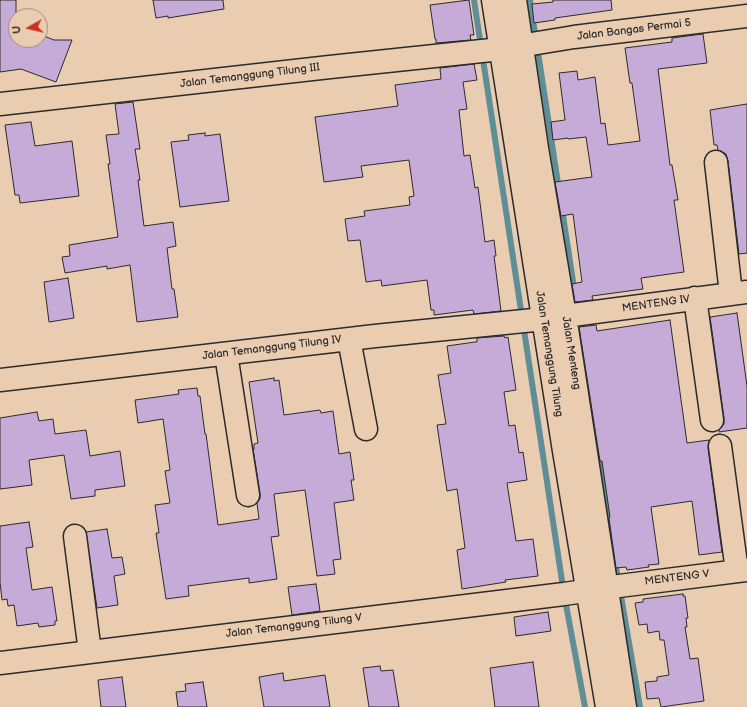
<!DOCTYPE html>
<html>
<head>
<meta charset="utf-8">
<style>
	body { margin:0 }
	#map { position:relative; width:747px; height:707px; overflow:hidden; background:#eacdb1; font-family:"Balsamiq Sans",sans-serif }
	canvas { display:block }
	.north { position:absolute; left:8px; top:8px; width:40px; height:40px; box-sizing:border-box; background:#eacdb1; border:1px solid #9e8c7b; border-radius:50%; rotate:262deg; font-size:11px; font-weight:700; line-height:16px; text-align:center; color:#2b2b2b }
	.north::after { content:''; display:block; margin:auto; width:14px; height:18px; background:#c8321e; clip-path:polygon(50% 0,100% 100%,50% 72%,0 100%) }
</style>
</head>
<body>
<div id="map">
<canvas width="747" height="707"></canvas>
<div class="north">U</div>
</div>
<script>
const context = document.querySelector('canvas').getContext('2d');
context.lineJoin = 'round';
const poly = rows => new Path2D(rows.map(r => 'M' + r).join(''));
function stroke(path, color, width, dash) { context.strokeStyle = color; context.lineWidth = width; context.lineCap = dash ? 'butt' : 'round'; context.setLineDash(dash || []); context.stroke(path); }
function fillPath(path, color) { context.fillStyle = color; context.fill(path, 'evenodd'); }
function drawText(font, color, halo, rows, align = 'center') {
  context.font = font + ' "Balsamiq Sans",sans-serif'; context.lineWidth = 3; context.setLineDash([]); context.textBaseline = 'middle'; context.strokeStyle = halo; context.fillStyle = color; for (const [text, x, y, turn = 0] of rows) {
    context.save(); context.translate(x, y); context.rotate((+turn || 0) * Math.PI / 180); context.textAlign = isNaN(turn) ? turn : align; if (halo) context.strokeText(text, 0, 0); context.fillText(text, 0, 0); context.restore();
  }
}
stroke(poly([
	[474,0,564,594,585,707],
	[530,0,559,190],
	[562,209,581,334],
	[599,454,610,526],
	[615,561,640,707]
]), '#5e8e96', 6);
const building = poly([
	[0,0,16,0,16,40,42,40,44,36,54,40,72,40,56,82,21,69,0,72,0,0],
	[153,0,223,0,224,9,168,18,168,16,156,18,153,0],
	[469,0,474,35,470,35,471,40,436,43,436,39,435,39,430,5,469,0],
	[553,0,611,0,612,10,555,18,555,20,534,23,532,4,553,2,553,0],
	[703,34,707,63,658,69,670,165,672,165,678,200,674,200,684,272,641,278,643,289,592,296,593,300,575,302,572,284,582,282,573,214,561,216,555,182,592,177,586,137,568,139,568,138,553,140,551,122,565,120,559,73,577,71,578,80,595,77,601,124,605,123,608,145,640,141,632,83,630,83,625,48,672,42,672,38,703,34],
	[474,64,477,80,463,82,467,109,459,110,464,156,470,155,475,188,478,187,485,242,494,240,496,256,494,256,501,311,474,314,473,310,434,315,434,310,431,310,427,280,382,286,381,280,366,282,360,240,348,241,345,219,365,216,364,211,410,205,409,197,414,196,409,160,361,166,363,177,324,182,315,117,398,106,395,85,441,79,440,68,474,64],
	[133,102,140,149,135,149,140,180,138,180,144,226,173,222,176,246,167,248,172,289,174,289,178,317,137,322,130,265,107,269,107,266,65,273,62,257,70,256,69,245,118,237,108,164,110,164,106,135,119,134,115,104,133,102],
	[747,104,747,253,739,254,728,161,726,154,721,151,718,150,717,145,714,145,710,110,747,104],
	[31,122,35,146,72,141,79,196,20,203,19,195,15,195,5,125,31,122],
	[205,133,205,136,220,134,229,201,180,207,171,142,189,140,188,135,205,133],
	[68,278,74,318,49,322,44,282,68,278],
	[737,313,747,386,747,428,719,432,719,430,724,424,724,418,710,317,737,313],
	[670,320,687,443,709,440,708,448,722,552,699,555,692,501,651,507,659,564,648,565,649,567,627,570,626,567,616,568,609,518,610,517,602,461,600,461,579,327,596,325,597,331,670,320],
	[504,336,505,338,508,337,516,390,504,392,509,426,515,425,519,453,523,452,527,480,507,483,516,541,533,539,538,576,505,580,506,582,462,589,457,550,465,548,457,489,447,491,437,425,446,424,438,375,451,373,447,346,475,342,477,342,477,338,504,336],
	[274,378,274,381,279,380,284,415,320,410,321,413,333,411,339,454,350,452,354,480,351,480,354,500,334,503,341,559,333,560,335,574,317,576,305,490,274,494,279,536,271,537,277,579,249,583,249,578,188,586,189,596,166,599,156,533,159,533,155,505,170,503,165,471,170,470,163,419,138,423,135,400,179,394,178,390,197,388,198,396,200,396,205,434,206,434,218,525,259,519,257,503,260,499,260,493,253,449,254,449,254,444,258,443,249,382,274,378],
	[37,412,39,421,53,419,55,434,86,430,90,456,120,451,125,486,95,490,95,496,71,499,64,455,29,460,32,485,0,489,0,418,37,412],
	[29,522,33,547,26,548,32,590,52,587,57,621,55,621,55,625,39,627,38,623,17,626,14,605,8,606,7,599,2,600,0,582,0,526,29,522],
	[107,529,112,558,122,557,125,574,114,576,118,605,97,608,86,532,107,529],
	[316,584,320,611,292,615,288,587,316,584],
	[683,594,683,596,685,596,688,618,686,618,687,627,685,627,690,659,698,658,704,701,661,707,659,698,647,699,645,682,657,681,657,677,669,675,664,640,660,640,659,631,648,633,647,624,639,625,635,603,643,602,643,599,683,594],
	[548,612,551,631,516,636,514,617,548,612],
	[533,662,539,707,495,707,490,668,533,662],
	[380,666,381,671,393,670,399,707,369,707,363,668,380,666],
	[283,673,284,681,325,675,330,707,264,707,259,677,283,673],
	[122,677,126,707,101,707,98,680,122,677],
	[203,682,207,707,178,707,176,692,186,691,185,684,203,682]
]);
fillPath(building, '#c6abd9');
stroke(building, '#2b2b2b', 1);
const minor = poly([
	[493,0,564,451,607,707],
	[515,0,537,148,565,316,625,707],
	[0,104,330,67,501,49,574,37,747,16],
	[716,162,731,294],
	[695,298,712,420],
	[565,316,747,292],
	[349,339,366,429],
	[226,354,248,495],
	[0,380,375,336,544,319],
	[720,446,737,571],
	[75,536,90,652],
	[0,663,564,594,619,586,747,570]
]);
stroke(minor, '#2b2b2b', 25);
stroke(minor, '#eacdb1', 22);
drawText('11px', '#2b2b2b', '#eacdb1', [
	["Jalan Bangas Permai 5",634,30,-7],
	["Jalan Temanggung Tilung III",250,76,-7],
	["MENTENG IV",656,304,-8],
	["Jalan Temanggung Tilung IV",272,348,-7],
	["Jalan Menteng",571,353,81],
	["Jalan Temanggung Tilung",549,354,81],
	["MENTENG V",677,578,-7],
	["Jalan Temanggung Tilung V",294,626,-7]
]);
</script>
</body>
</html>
